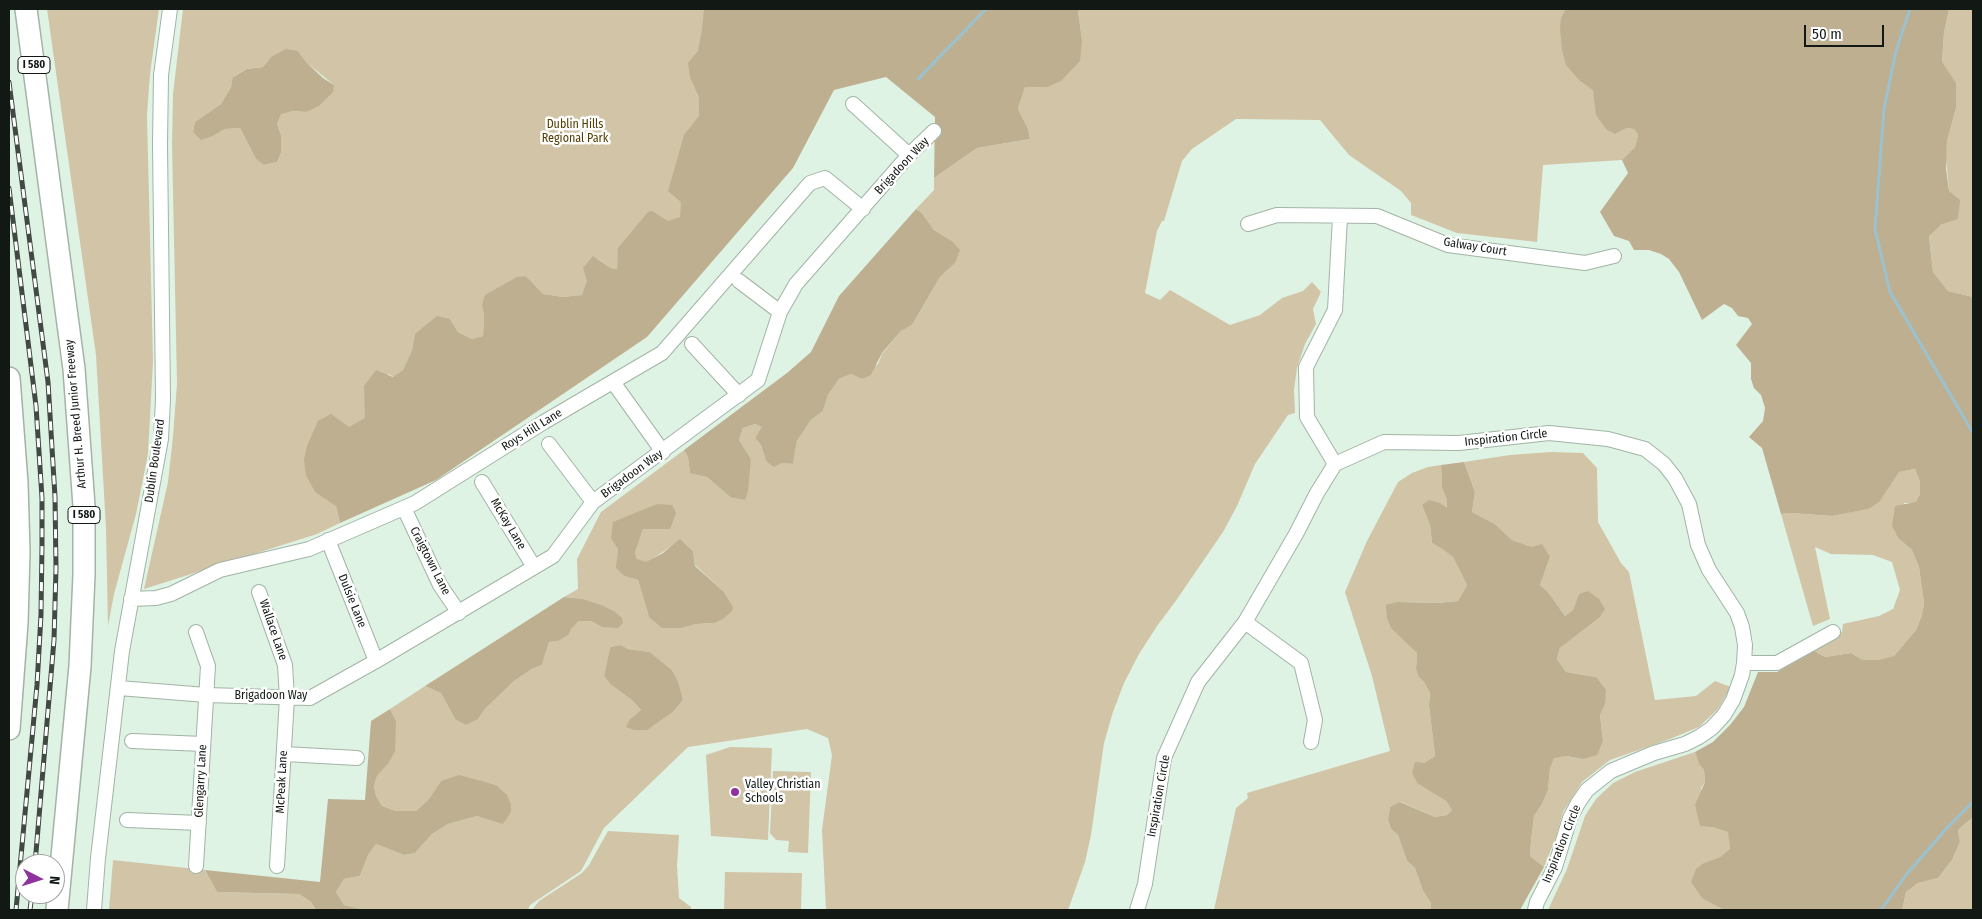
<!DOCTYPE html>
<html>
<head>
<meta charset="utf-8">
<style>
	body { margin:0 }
	#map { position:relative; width:1982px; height:919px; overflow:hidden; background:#dff3e4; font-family:"Fira Sans Condensed",sans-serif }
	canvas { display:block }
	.frame { position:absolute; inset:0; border:10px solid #121914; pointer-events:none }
	.north { position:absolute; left:15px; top:854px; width:50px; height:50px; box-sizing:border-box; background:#fff; border:1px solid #a0a3a1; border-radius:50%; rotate:95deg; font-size:14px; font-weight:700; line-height:20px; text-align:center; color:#121914 }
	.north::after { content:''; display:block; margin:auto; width:18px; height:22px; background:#8f329d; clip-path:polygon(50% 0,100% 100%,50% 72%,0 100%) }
	.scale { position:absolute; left:1804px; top:25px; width:80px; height:22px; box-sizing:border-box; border:2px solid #121914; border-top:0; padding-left:6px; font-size:15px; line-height:18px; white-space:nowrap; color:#121914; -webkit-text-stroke:4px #fff; paint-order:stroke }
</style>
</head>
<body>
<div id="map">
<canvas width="1982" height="919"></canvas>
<div class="frame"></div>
<div class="north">N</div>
<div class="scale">50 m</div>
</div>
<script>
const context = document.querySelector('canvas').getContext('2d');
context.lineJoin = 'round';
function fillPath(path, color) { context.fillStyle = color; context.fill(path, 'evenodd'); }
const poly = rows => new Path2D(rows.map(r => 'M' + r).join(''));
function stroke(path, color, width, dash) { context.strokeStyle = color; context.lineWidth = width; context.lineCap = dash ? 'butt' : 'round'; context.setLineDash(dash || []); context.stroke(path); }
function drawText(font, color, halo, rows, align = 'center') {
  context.font = font + ' "Fira Sans Condensed",sans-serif'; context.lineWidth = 5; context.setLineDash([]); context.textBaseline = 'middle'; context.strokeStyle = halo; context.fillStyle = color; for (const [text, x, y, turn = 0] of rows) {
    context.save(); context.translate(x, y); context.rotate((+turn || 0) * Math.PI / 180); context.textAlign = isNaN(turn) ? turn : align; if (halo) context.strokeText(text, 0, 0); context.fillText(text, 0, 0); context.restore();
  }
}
fillPath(poly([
	[47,9,159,9,150,74,147,115,153,361,148,454,136,514,114,594,108,626,106,528,96,355],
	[183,9,746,9,685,268,617,261,617,269,611,268,598,259,582,295,563,297,543,294,526,276,482,305,484,316,483,336,472,339,458,332,450,319,415,334,412,350,403,370,394,377,388,374,336,506,340,523,317,534,144,589,168,482,173,436,177,384,172,144,173,94],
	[298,51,307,63,334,85,306,112,293,111,281,113,277,124,281,135,281,153,277,162,264,165,256,159,240,128,225,129,213,136,193,132,195,122,221,104,231,87,234,76,247,69,263,67,271,57],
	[1083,9,1884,9,1626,128,1634,129,1638,135,1635,147,1622,160,1543,165,1537,242,1457,233,1411,215,1411,203,1401,191,1349,155,1320,120,1236,119,1192,149,1182,161,1164,221,1162,221,1157,231,1145,293,1160,300,1170,290,1230,325,1260,315,1282,298,1303,291,1312,282,1321,292,1313,309,1316,324,1305,344,1297,368,1294,390,1295,413,1288,415,1255,464,1237,506,1223,532,1175,602,1157,626,1139,654,1124,683,1113,712,1104,743,1091,835,1085,862,1068,910,826,910,822,830,832,755,828,738,807,729,688,747,604,828,581,871,530,905,528,910,365,910,344,905,336,892,344,879,360,876,368,855,376,844,404,855,415,853,432,834,448,824,477,816,487,818,496,785,482,782,441,781,428,800,416,811,396,811,382,806,376,796,374,786,377,776,388,764,396,721,390,709,425,686,441,693,455,719,478,719,485,709,514,681,532,669,542,665,549,642,558,641,579,621,591,621,602,627,614,611,583,599,564,597,578,589,577,559,601,512,684,450,688,457,690,472,707,477,730,497,749,475,751,459,739,440,743,428,755,424,763,427,755,438,761,445,766,461,793,464,797,441,811,420,823,411,828,395,839,379,851,374,862,379,878,364,882,354,901,331,912,325,940,277,955,263,952,241,934,230,922,213,916,209,934,190,934,178,977,148,1030,139,1028,129,1018,109,1025,87,1047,87,1082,40,1078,11],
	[657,504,643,529,635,553,637,559,646,563,681,540,693,551,695,565,723,591,714,623,696,624,682,628,649,617,638,580,624,576,617,568,618,549,643,511],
	[621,645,628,649,650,652,672,670,683,700,674,711,630,719,641,710,633,701,610,684,604,676,610,647],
	[1949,9,1973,9,1973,297,1948,291,1933,272,1929,235,1942,224,1949,191,1946,158,1947,141,1956,108,1956,84,1942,63,1944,33],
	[1551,452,1583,453,1597,468,1598,522,1621,563,1629,572,1655,700,1696,696,1715,681,1731,687,1718,709,1699,727,1670,739,1610,760,1582,782,1563,812,1556,837,1544,867,1530,856,1531,841,1534,816,1542,804,1548,790,1550,769,1554,757,1566,756,1583,759,1603,741,1600,715,1605,703,1596,677,1566,672,1557,659,1560,648,1599,618,1579,594,1573,610,1565,616,1548,592,1540,585,1550,557,1532,547,1512,540,1495,524,1472,512,1475,492,1464,462,1510,455],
	[1441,465,1442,488,1447,500,1447,509,1422,505,1430,525,1432,543,1442,549,1453,557,1467,585,1458,601,1437,603,1397,602,1386,606,1407,641,1417,653,1416,669,1418,676,1424,682,1430,693,1429,705,1435,756,1424,763,1418,784,1446,801,1452,810,1447,815,1435,817,1401,802,1390,807,1388,820,1391,829,1398,835,1407,861,1415,868,1423,891,1431,903,1431,910,1214,910,1236,808,1248,798,1247,793,1390,751,1372,676,1345,592,1367,541,1398,482,1412,473,1428,467],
	[1915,469,1920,482,1920,494,1916,503,1904,503,1899,539,1912,550,1919,567,1924,603,1922,615,1916,630,1894,656,1879,661,1863,660,1851,653,1825,657,1814,651,1836,639,1842,632,1843,624,1879,616,1893,609,1900,590,1892,562,1873,555,1831,554,1815,547,1830,619,1813,626,1781,514,1791,513,1832,516,1867,509,1899,472],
	[730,747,772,748,768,840,711,836,706,755],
	[1695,752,1699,764,1704,770,1705,782,1701,788,1712,827,1729,832,1730,850,1720,857,1704,863,1703,899,1724,910,1548,910,1567,869,1585,816,1596,799,1613,783,1635,772],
	[773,771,811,772,808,853,788,852,789,841,776,840,770,833],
	[1973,817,1973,910,1902,910,1906,892,1918,883,1938,878,1952,860,1960,842,1958,830],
	[608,831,679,835,677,866,679,898,691,907,691,910,532,910,539,901,582,873,589,865],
	[113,860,205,870,217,892,299,894,311,902,316,910,109,910],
	[725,872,802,873,801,910,724,910]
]), '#d2c4a7');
fillPath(poly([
	[704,9,1083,9,1078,11,1082,40,1080,61,1061,81,1047,87,1025,87,1018,109,1028,129,1030,139,977,148,934,178,935,117,886,77,834,90,793,168,647,337,436,480,340,523,336,506,315,492,306,475,304,460,307,446,318,421,331,414,349,427,365,418,364,386,376,370,393,377,403,370,412,350,415,334,437,316,450,319,458,332,472,339,483,336,484,316,482,305,485,295,517,277,526,276,543,294,563,297,582,295,587,281,583,268,593,256,611,268,617,269,618,248,648,212,652,211,668,221,680,217,681,202,668,191,684,135,699,116,699,97,690,77,688,63,698,51,702,30],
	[1566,9,1949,9,1944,33,1942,62,1956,83,1956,108,1947,141,1946,169,1949,191,1960,200,1958,219,1942,224,1929,236,1933,272,1948,291,1973,297,1973,817,1958,830,1960,842,1952,860,1938,878,1918,883,1906,892,1902,910,1724,910,1703,899,1691,882,1696,869,1704,863,1720,857,1730,849,1728,832,1712,827,1700,826,1695,805,1705,782,1704,770,1699,764,1695,752,1713,742,1730,725,1744,707,1758,672,1777,672,1814,651,1825,657,1851,653,1863,660,1879,660,1894,656,1916,630,1922,615,1924,603,1919,567,1912,550,1899,539,1892,526,1895,506,1916,502,1920,494,1920,482,1915,469,1899,472,1879,502,1868,509,1832,516,1791,513,1781,514,1762,448,1749,437,1763,421,1765,408,1761,395,1754,388,1751,379,1751,363,1736,345,1752,324,1748,318,1738,316,1732,308,1724,304,1702,320,1679,272,1669,259,1661,254,1649,250,1634,250,1629,241,1614,236,1600,212,1628,173,1622,160,1635,147,1638,135,1634,129,1626,128,1615,134,1606,129,1596,115,1593,90,1579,80,1566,65,1562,50,1560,29,1561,18],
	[286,49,298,51,307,63,323,78,334,85,333,92,319,106,306,112,293,111,281,114,277,124,281,135,281,153,277,162,264,165,256,159,240,128,225,129,213,136,201,140,193,132,195,122,221,104,231,87,233,77,247,69,263,67,271,57],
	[916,209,922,213,934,230,952,241,960,250,955,263,940,277,912,325,901,331,882,353,871,375,862,379,851,374,839,379,828,395,823,411,811,420,797,441,793,464,781,463,774,467,766,461,761,445,755,438,762,427,755,424,743,428,739,440,751,459,748,491,745,500,730,497,707,477,690,473,688,457,684,450,787,373,811,352,839,296],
	[1464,462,1475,492,1472,512,1495,524,1512,540,1532,547,1542,544,1550,557,1540,585,1548,592,1565,616,1573,610,1579,594,1588,591,1599,599,1605,609,1599,618,1560,648,1557,659,1566,672,1596,677,1606,690,1605,704,1600,715,1603,741,1597,755,1583,759,1566,756,1554,758,1550,769,1548,790,1542,804,1534,816,1531,841,1530,856,1544,867,1520,910,1431,910,1431,903,1423,891,1415,868,1407,861,1398,835,1391,829,1388,820,1390,807,1400,802,1435,817,1447,815,1452,810,1446,801,1418,784,1412,773,1415,762,1424,763,1435,756,1429,705,1430,693,1424,682,1418,676,1416,669,1417,653,1391,628,1387,618,1386,605,1397,602,1437,603,1458,601,1467,585,1453,557,1442,549,1432,543,1430,525,1422,505,1429,500,1440,503,1447,508,1447,500,1442,488,1441,465],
	[657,504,672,505,676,513,670,529,643,529,635,553,637,559,646,562,663,553,680,539,693,551,695,566,723,591,733,607,732,611,723,619,714,623,696,624,682,628,662,628,649,617,638,580,624,576,616,568,618,549,611,538,613,522],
	[564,597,583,599,601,605,614,611,622,618,623,623,618,628,602,627,591,621,579,621,571,629,568,635,558,641,549,642,542,665,532,669,514,681,485,709,478,719,466,725,455,719,441,693,425,686],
	[621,645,628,649,650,652,672,670,678,682,683,700,674,711,647,730,634,730,626,727,630,719,641,710,633,701,610,684,604,676,610,647],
	[390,709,396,721,395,751,388,764,377,776,374,786,376,796,382,806,396,811,416,811,428,800,441,781,459,775,496,785,507,795,511,805,511,812,503,824,477,816,448,824,432,834,415,853,404,855,376,844,368,855,360,876,344,879,336,892,344,905,365,910,316,910,311,902,299,894,217,892,205,870,320,882,328,799,365,800,371,721]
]), '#beaf90');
stroke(poly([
	[1910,9,1896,51,1884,109,1875,229,1890,292,1973,433],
	[918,79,986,9],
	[1881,910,1906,875,1946,829,1973,802]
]), '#9bc2d0', 3);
const minor = poly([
	[853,104,909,155],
	[1248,224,1277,215,1377,216,1448,245,1585,263,1614,256],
	[739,281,780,312],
	[692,344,739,395],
	[613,382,663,452],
	[549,444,593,502],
	[1335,464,1307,417,1306,367,1335,310,1340,217],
	[482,482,534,567],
	[404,508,440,585,459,613],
	[328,540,376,661],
	[259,592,285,665,287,698,277,866],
	[131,599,156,598,171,594,220,570,309,549,415,503,544,422,662,353,810,183,825,178,863,209],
	[1245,622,1301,663,1315,720,1311,742],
	[196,632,208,666,196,866],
	[1744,663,1777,663,1833,632],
	[119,688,206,695,310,698,376,661,553,556,593,502,758,380,780,312,796,284,909,155,934,131],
	[132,741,203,744],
	[284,754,357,758],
	[127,820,199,823],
	[94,910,98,858,122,651,161,439,163,399,160,144,161,75,170,9],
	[1137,910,1145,884,1164,758,1198,682,1245,622,1296,534,1317,493,1335,464,1384,442,1459,443,1549,433,1608,439,1645,449,1664,464,1675,478,1689,504,1698,545,1709,570,1737,613,1742,627,1745,645,1744,663,1742,675,1733,700,1724,715,1712,728,1699,737,1685,744,1654,753,1611,771,1587,790,1578,803,1570,818,1555,867,1537,902,1535,910]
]);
const highway = poly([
	[26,9,74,369,84,506,84,575,80,666,57,910],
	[9,378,17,483,19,552,17,623,9,729]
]);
stroke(minor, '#a1b4a6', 16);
stroke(highway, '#a1b4a6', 24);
stroke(minor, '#fff', 14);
stroke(highway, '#fff', 21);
const rail = poly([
	[9,82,48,382,55,497,56,568,54,640,35,864],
	[9,188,36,406,42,498,42,545,41,615,37,685,16,910],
	[30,910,32,894]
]);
stroke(rail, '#404a43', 5);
stroke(rail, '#fff', 3, [9]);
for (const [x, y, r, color] of [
	[735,792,5,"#8f329d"]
]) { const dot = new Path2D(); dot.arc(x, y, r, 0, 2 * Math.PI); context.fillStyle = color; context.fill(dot); stroke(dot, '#fff', 2); }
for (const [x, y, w] of [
	[34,65,32],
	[84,515,32]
]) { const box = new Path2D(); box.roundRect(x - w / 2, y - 8.5, w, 17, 4); context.fillStyle = '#fff'; context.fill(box); stroke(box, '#121914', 1); }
drawText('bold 11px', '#121914', null, [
	["I 580",34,65],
	["I 580",84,515]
]);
drawText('12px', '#523d01', '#fff', [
	["Dublin Hills",575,125],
	["Regional Park",575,139]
]);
drawText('12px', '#121914', '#fff', [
	["Brigadoon Way",902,166,-47],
	["Galway Court",1475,247,9],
	["Arthur H. Breed Junior Freeway",76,414,-95],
	["Roys Hill Lane",532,430,-32],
	["Inspiration Circle",1506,438,-6],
	["Dublin Boulevard",155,461,-82],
	["Brigadoon Way",632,474,-36],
	["McKay Lane",508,524,59],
	["Craigtown Lane",430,561,63],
	["Dulsie Lane",352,601,68],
	["Wallace Lane",273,630,71],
	["Brigadoon Way",271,696],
	["Glengarry Lane",201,781,-87],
	["McPeak Lane",282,782,-87],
	["Inspiration Circle",1159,796,-80],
	["Inspiration Circle",1562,844,-68]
]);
drawText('12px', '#121914', '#fff', [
	["Valley Christian",745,785],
	["Schools",745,799]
], 'left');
</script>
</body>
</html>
